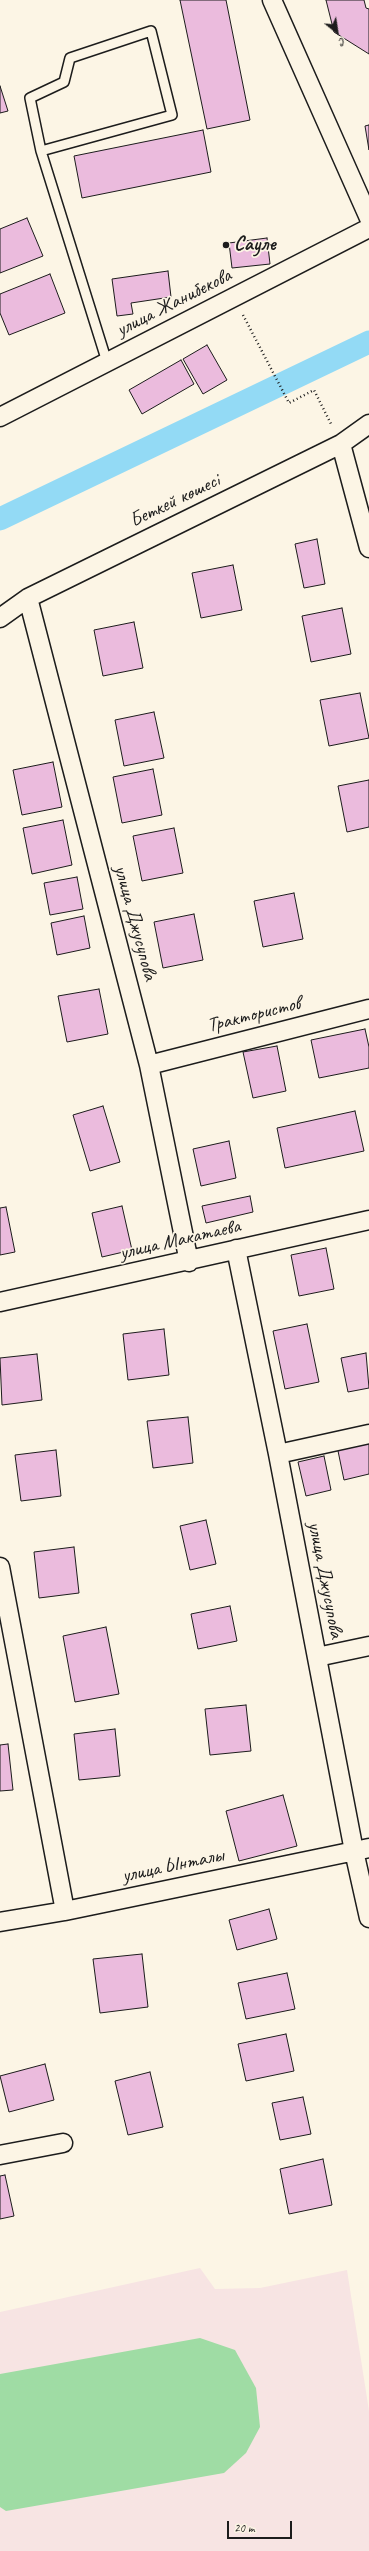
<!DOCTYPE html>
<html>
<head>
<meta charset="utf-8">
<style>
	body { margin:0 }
	#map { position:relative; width:369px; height:2551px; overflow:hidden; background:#fcf5e5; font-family:Caveat,sans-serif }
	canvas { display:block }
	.north { position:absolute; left:317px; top:12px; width:40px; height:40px; -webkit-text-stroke:3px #fcf5e5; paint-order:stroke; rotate:150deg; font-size:11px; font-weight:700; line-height:16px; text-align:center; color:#1c1c1c }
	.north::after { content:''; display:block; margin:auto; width:14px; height:18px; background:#1c1c1c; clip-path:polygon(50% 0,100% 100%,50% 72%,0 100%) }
	.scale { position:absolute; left:227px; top:2521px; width:65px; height:18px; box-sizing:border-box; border:2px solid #1c1c1c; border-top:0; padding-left:5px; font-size:12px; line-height:14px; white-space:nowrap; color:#1c1c1c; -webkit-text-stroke:3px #fcf5e5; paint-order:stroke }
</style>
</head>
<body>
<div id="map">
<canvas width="369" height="2551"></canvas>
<div class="north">С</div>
<div class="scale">20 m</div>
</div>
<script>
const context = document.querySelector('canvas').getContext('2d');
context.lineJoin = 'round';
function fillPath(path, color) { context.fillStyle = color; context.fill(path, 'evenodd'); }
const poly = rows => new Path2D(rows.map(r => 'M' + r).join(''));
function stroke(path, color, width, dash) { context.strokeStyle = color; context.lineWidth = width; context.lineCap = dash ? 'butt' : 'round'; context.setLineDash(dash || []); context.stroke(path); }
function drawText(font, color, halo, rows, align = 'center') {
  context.font = font + ' Caveat,sans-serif'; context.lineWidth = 3.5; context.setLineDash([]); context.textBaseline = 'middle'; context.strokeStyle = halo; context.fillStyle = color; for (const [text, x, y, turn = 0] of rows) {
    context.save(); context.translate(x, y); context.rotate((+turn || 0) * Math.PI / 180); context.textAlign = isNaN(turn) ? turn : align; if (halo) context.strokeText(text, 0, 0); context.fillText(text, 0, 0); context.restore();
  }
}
fillPath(poly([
	[200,2268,215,2289,260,2288,347,2270,369,2411,369,2551,0,2551,0,2312]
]), '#f7e4e3');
fillPath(poly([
	[200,2338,235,2350,256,2388,260,2427,246,2453,224,2473,6,2511,0,2507,0,2374]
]), '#9fdca4');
stroke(poly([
	[0,519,369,342]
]), '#93daf5', 23);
const building = poly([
	[180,0,226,0,250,120,207,129,180,0],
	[326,0,364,0,366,8,369,9,369,54,334,32,326,0],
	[0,86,8,111,0,113,0,86],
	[369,125,369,150,365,126,369,125],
	[203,130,211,172,82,198,74,156,203,130],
	[27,218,43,256,0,273,0,229,27,218],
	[267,238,270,264,232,268,229,243,267,238],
	[168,271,171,297,131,303,133,314,117,316,112,279,168,271],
	[50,274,65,313,9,335,0,313,0,294,50,274],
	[207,345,227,380,203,394,183,359,207,345],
	[181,360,194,384,142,414,129,390,181,360],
	[317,539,325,584,304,588,295,544,317,539],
	[233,565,242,610,201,618,192,573,233,565],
	[342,608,351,654,311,662,302,616,342,608],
	[134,622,143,668,103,676,94,630,134,622],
	[360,693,369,738,329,746,320,700,360,693],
	[154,712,164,758,124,766,115,720,154,712],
	[53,762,62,807,22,815,13,770,53,762],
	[153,769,162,815,122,823,113,777,153,769],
	[369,780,369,827,347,832,338,786,369,780],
	[63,820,72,865,32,874,23,828,63,820],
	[174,828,183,873,142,881,133,836,174,828],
	[77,877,83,909,50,915,44,883,77,877],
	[294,893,303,939,263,947,254,901,294,893],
	[194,914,203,960,163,968,154,922,194,914],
	[84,916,90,948,57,955,51,923,84,916],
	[99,989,108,1034,67,1042,58,996,99,989],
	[365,1029,369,1047,369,1068,319,1078,311,1040,365,1029],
	[277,1046,286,1091,253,1098,243,1052,277,1046],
	[103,1106,120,1162,90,1171,73,1115,103,1106],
	[355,1111,364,1151,285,1168,277,1128,355,1111],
	[229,1141,236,1178,201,1186,193,1149,229,1141],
	[250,1196,253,1212,206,1223,202,1206,250,1196],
	[122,1206,132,1250,102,1257,92,1213,122,1206],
	[6,1207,15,1252,0,1255,0,1208,6,1207],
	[326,1248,334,1289,299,1296,291,1255,326,1248],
	[307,1324,319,1382,285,1389,273,1331,307,1324],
	[164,1329,169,1375,128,1380,123,1334,164,1329],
	[366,1353,369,1388,348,1392,341,1358,366,1353],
	[37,1354,42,1400,2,1405,0,1358,37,1354],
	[188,1417,193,1463,153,1468,147,1421,188,1417],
	[369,1439,369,1474,344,1480,337,1446,369,1439],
	[56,1450,61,1496,21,1501,15,1455,56,1450],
	[324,1456,331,1490,306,1496,298,1462,324,1456],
	[206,1520,216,1564,190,1570,180,1526,206,1520],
	[74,1547,79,1593,39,1598,34,1552,74,1547],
	[230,1606,237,1641,198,1649,191,1614,230,1606],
	[106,1627,119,1694,75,1702,63,1636,106,1627],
	[246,1705,251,1751,210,1755,205,1709,246,1705],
	[115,1729,120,1776,79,1780,74,1734,115,1729],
	[8,1744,13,1790,0,1791,0,1745,8,1744],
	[283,1795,297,1846,239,1861,226,1811,283,1795],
	[269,1909,277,1939,237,1950,229,1920,269,1909],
	[142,1954,148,2007,100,2013,93,1959,142,1954],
	[287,1973,295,2009,246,2019,238,1983,287,1973],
	[286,2034,294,2071,246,2081,238,2044,286,2034],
	[45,2064,54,2100,9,2112,0,2076,45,2064],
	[150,2072,163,2127,128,2135,115,2081,150,2072],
	[303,2097,311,2134,280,2140,272,2103,303,2097],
	[323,2159,332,2205,289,2214,280,2169,323,2159],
	[5,2175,14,2216,0,2219,0,2176,5,2175]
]);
fillPath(building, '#ebbbdd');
stroke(building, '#1c1c1c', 1);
const lane = poly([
	[41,151,172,115,151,31,70,58,64,82,30,98,41,151,107,362]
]);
const street = poly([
	[272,0,369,218],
	[0,417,369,228],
	[341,444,369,548],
	[28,598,149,1065,189,1262],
	[0,618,28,598,341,444,369,424],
	[149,1065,369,1009],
	[236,1249,278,1454,354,1851,369,1918],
	[0,1302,369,1220],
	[278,1454,369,1434],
	[0,1567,65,1911],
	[317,1657,369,1646],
	[0,1922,65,1911,369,1848],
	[0,2155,63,2143]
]);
stroke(lane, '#1c1c1c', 12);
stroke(street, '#1c1c1c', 21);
stroke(poly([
	[243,315,289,403,314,390,332,426]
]), '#1c1c1c', 2.5, [1, 3]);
stroke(lane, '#fcf5e5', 9);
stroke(street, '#fcf5e5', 18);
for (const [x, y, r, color] of [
	[226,245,4,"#1c1c1c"]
]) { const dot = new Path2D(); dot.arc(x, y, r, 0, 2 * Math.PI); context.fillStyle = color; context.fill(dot); stroke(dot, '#fcf5e5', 1.5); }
drawText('bold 20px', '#1c1c1c', '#fcf5e5', [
	["Сауле",234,245]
], 'left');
drawText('20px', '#1c1c1c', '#fcf5e5', [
	["улица Жанибекова",174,303,-27],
	["Беткей көшесі",175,501,-26],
	["улица Джусупова",135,923,75],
	["Трактористов",254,1015,-14],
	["улица Макатаева",180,1240,-13],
	["улица Джусупова",325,1580,79],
	["улица Ынталы",173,1866,-12]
]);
</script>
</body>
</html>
